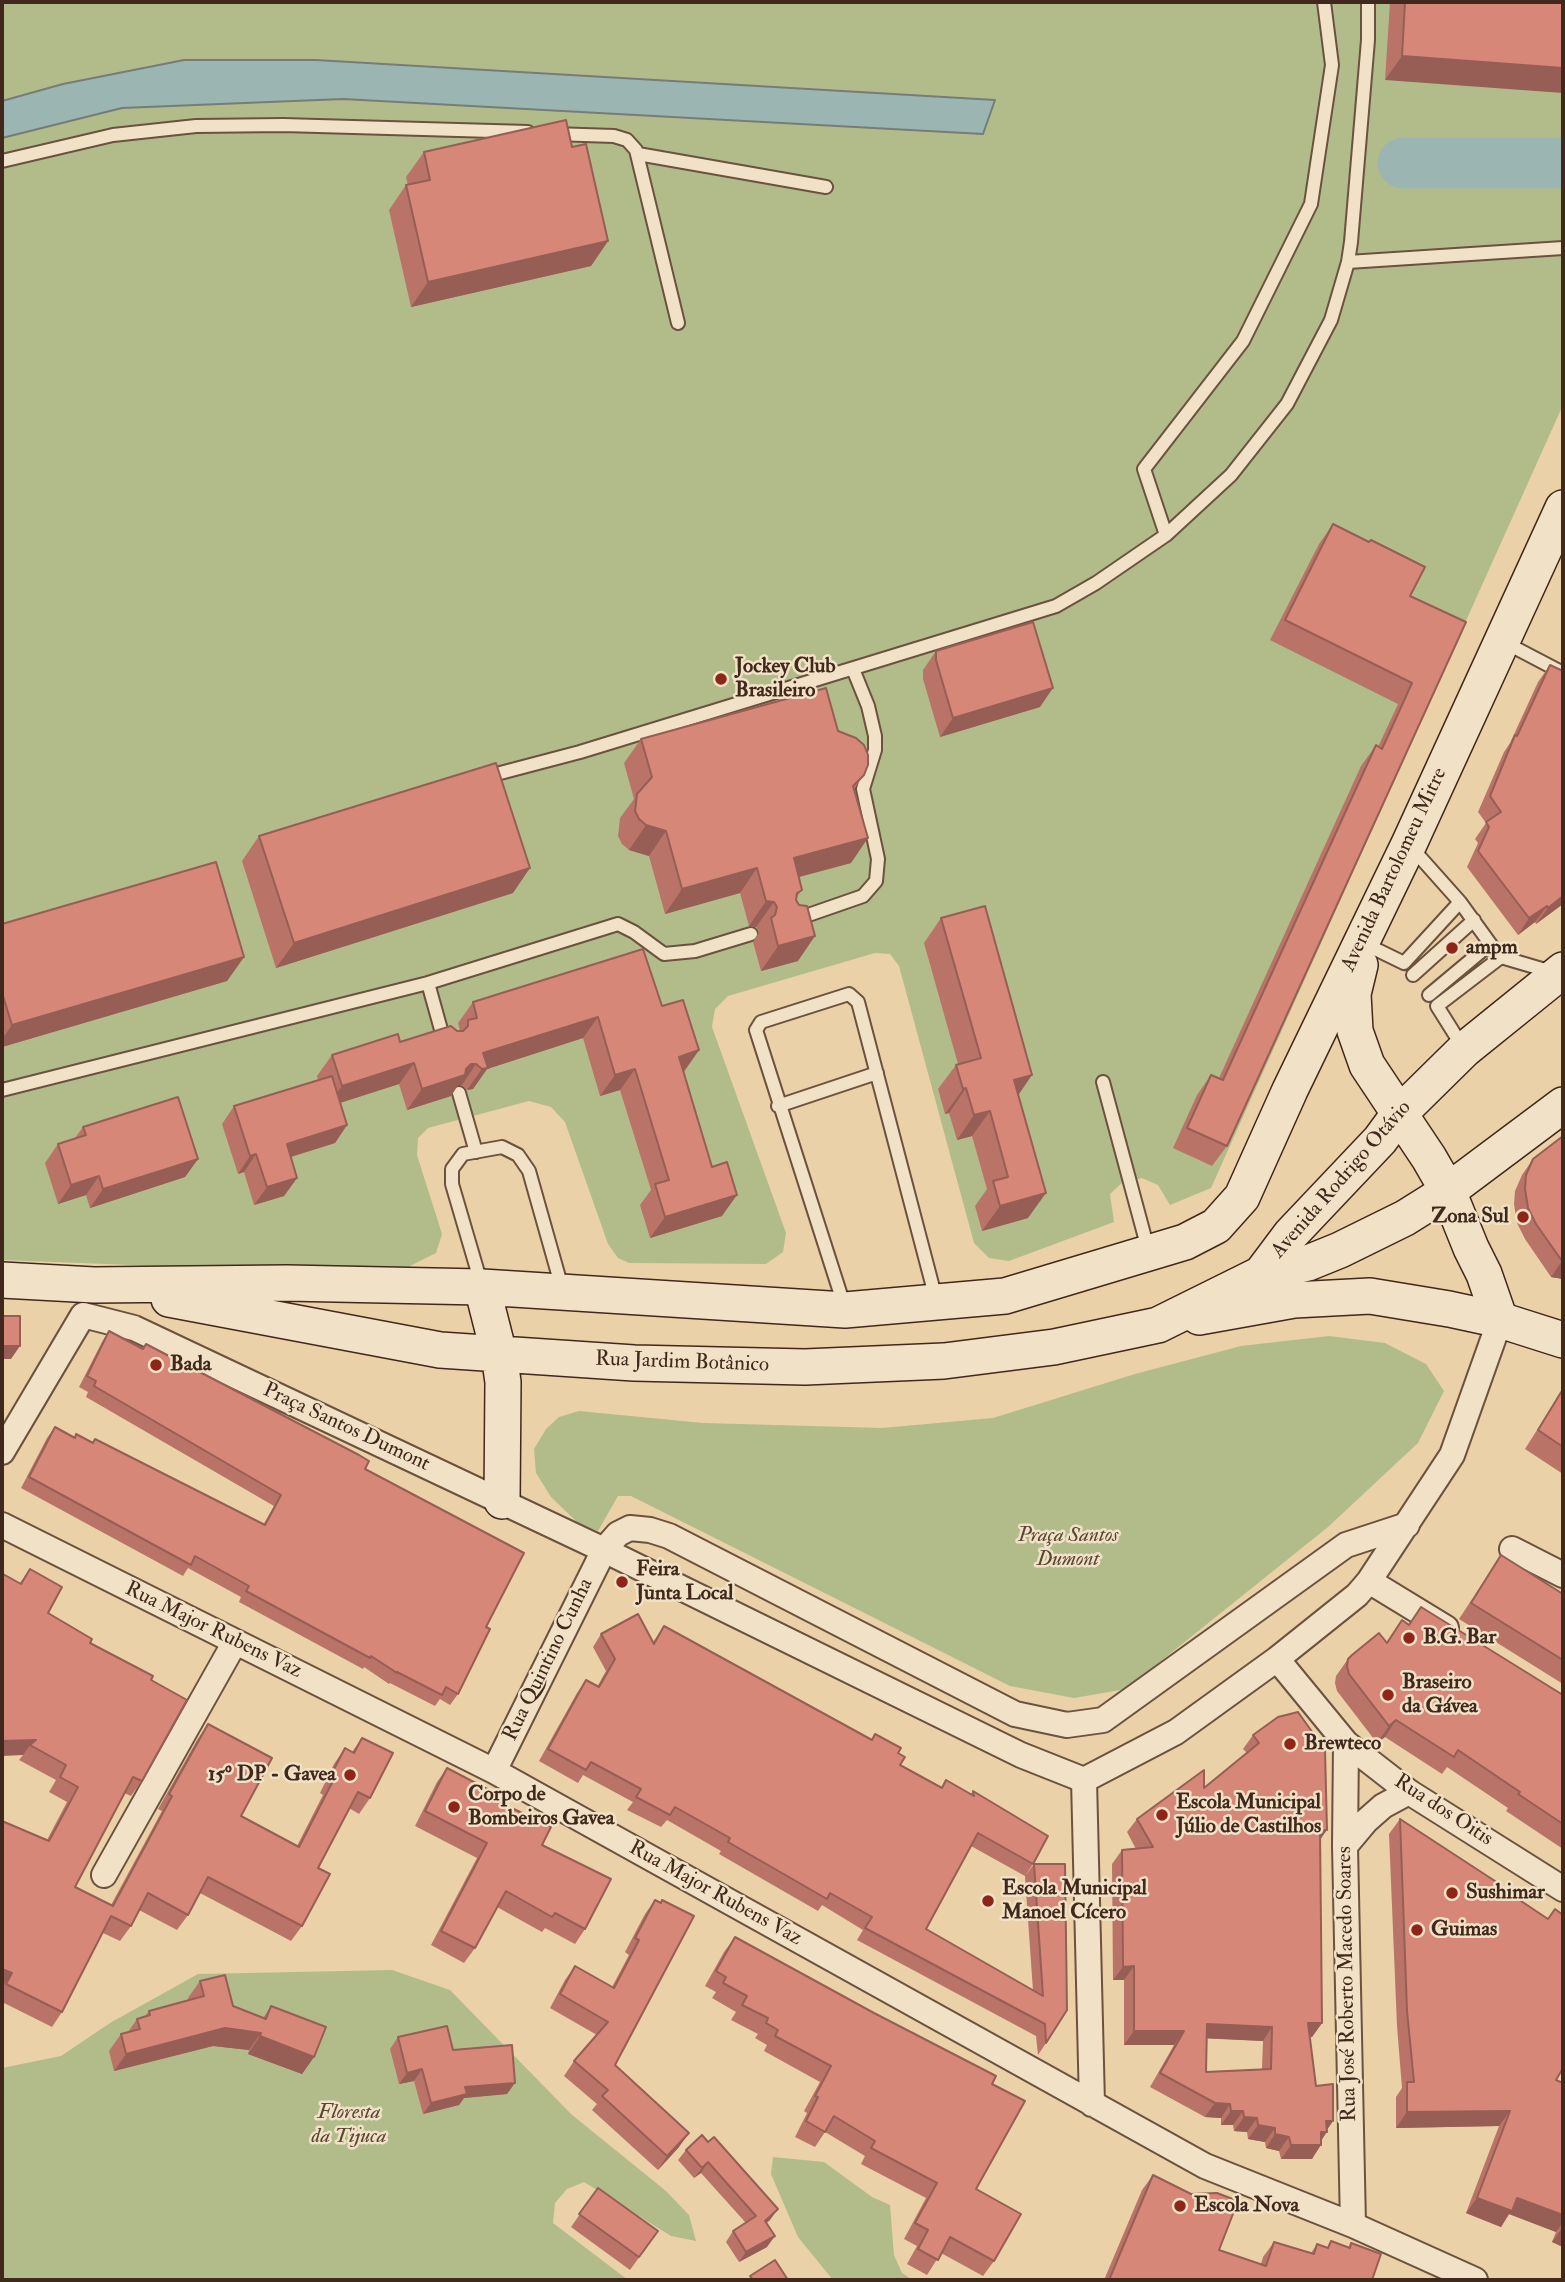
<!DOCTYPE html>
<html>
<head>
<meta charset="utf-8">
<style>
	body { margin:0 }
	#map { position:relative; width:1565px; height:2282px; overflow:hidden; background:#ead1a8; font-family:"IM FELL Double Pica",serif }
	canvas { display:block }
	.frame { position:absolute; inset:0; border:4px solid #41281c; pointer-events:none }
</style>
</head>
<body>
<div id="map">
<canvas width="1565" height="2282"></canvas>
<div class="frame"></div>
</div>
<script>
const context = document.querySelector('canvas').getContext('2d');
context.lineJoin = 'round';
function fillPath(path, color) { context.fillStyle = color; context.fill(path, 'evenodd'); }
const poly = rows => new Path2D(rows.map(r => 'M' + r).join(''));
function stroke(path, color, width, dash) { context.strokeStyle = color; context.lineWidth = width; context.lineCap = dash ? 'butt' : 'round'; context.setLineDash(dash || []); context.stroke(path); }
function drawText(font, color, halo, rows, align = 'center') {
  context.font = font + ' "IM FELL Double Pica",serif'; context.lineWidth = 5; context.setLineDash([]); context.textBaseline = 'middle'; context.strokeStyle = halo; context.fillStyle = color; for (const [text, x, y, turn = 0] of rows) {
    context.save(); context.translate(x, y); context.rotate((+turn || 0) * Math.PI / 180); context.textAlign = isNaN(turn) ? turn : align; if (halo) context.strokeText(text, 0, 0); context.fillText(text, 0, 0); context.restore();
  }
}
fillPath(poly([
	[2,2,1563,2,1563,405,1211,1188,1170,1205,1158,1185,1142,1178,1122,1183,1110,1194,1114,1222,1009,1261,989,1258,974,1243,899,966,890,954,875,953,728,996,715,1009,712,1027,786,1233,783,1252,766,1264,629,1263,618,1258,608,1244,565,1122,551,1107,529,1101,428,1128,418,1138,417,1155,442,1234,436,1253,392,1275,2,1260],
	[1329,1336,1385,1343,1426,1364,1444,1391,1418,1443,1328,1527,1126,1689,1074,1698,1010,1686,631,1496,618,1496,598,1531,578,1523,551,1497,536,1473,534,1449,546,1429,559,1417,579,1411,703,1423,882,1428,993,1418,1135,1374,1241,1346],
	[392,1970,450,1990,571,2114,666,2191,689,2215,696,2241,671,2236,584,2182,567,2189,555,2203,553,2223,628,2280,2,2280,2,2068,61,2056,110,2023,198,1974],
	[773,2157,824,2162,872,2197,890,2205,894,2255,902,2273,913,2280,833,2280,798,2237,771,2174]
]), '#b2bc8b');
const water = poly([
	[184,60,316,60,995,100,983,134,343,99,122,108,2,138,2,101,63,84,184,60]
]);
fillPath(water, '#9bb5b2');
stroke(water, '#777d76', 2);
stroke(poly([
	[1403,163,1563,163]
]), '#9bb5b2', 51);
const lane = poly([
	[553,134,614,136,627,140,636,150,678,323],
	[638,154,826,187],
	[2,161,113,135,196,126,283,125,528,132],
	[1348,262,1563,248],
	[1166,535,1144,469,1243,341,1311,204,1332,65,1324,2],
	[1504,642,1563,673],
	[485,777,580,752,1056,606,1096,583,1166,535,1231,475,1287,404,1331,320,1348,262,1351,242,1368,40,1368,2],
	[1460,902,1494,949],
	[794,920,863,896,876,881,878,859,863,789,875,750,875,736,868,706,853,669],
	[1363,943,1404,963,1460,902,1411,847],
	[1413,975,1474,920],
	[428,983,445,1044],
	[1429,995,1490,944],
	[1464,1049,1437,1006,1501,957,1552,972],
	[1103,1082,1148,1249],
	[2,1090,428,983,618,924,634,932,664,954,695,951,751,934],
	[459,1093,476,1152],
	[778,1106,877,1073],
	[481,1283,452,1184,452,1169,463,1154,502,1147,518,1155,529,1171,562,1288],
	[845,1308,756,1030,761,1022,849,994,858,1002,936,1299]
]);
const street = poly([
	[2,1452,83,1315,134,1328,604,1550,1021,1755,1084,1780,1176,1732,1277,1659,1357,1595,1369,1581,1452,1455,1500,1320],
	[2,1525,494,1771,1205,2166,1353,2225,1475,2280],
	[1512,1549,1563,1575],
	[1369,1581,1446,1628],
	[1277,1659,1346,1743,1409,1792,1563,1889],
	[1346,1743,1345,1846,1353,2225],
	[494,1771,604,1550,618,1534,630,1528,650,1530,669,1536,1015,1714,1067,1725,1103,1720,1346,1545,1407,1525],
	[1084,1780,1092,2104],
	[1345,1846,1366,1821,1383,1806,1409,1792],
	[104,1875,235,1642]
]);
const secondary = poly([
	[1360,965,1353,994,1355,1031,1367,1065,1429,1158,1448,1191,1471,1248,1484,1274,1500,1320],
	[1261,1274,1291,1234,1380,1140,1399,1114,1464,1050,1563,970],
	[2,1280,94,1285,287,1283,482,1287,845,1310,1005,1296,1185,1242,1216,1226,1242,1197,1290,1090,1409,844,1563,508],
	[482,1287,499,1354,503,1382,502,1501],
	[169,1299,440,1350,634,1363,805,1367,944,1361,1054,1347,1158,1325,1261,1274,1308,1263,1340,1250,1405,1218,1448,1191,1563,1105],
	[1199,1317,1294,1300,1370,1296,1449,1309,1500,1320,1563,1340]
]);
stroke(lane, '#6b523f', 16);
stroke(street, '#6b523f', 28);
stroke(secondary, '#41281c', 38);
stroke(lane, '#f1e1c6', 12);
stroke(street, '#f1e1c6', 24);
stroke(secondary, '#f1e1c6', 35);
fillPath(poly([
	[1390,2,1563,2,1385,80],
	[424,152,608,241,591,266,411,307,389,210,406,185,408,185,406,177],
	[1333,524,1410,596,1466,622,1227,1146,1212,1166,1173,1148,1197,1095,1211,1075,1219,1078,1361,766,1376,745,1378,747,1398,704,1270,640,1319,544],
	[936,651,1040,707,940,737,923,679,923,670],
	[1550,665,1563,671,1563,904,1536,924,1535,922,1518,935,1467,867,1478,843,1475,839,1486,823,1478,812,1504,752,1510,743,1538,682],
	[838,731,864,775,854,789,851,863,799,877,802,890,796,898,798,961,761,971,753,942,759,932,756,927,749,926,740,893,665,914,649,856,629,850,622,844,618,836,620,818,634,799,624,763,641,739],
	[259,836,513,893,276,968,242,861],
	[941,918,1018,1095,1028,1218,982,1231,975,1206,987,1189,972,1136,957,1140,949,1113,945,1114,938,1089,956,1065,958,1064,924,943],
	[2,924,244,957,227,981,2,1047],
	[473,1002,662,1006,699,1050,684,1072,722,1216,650,1238,640,1205,651,1190,620,1090,600,1096,583,1038,487,1069,473,1089,467,1090,462,1085,458,1085,451,1096,407,1110,399,1084,340,1103,347,1125,335,1143,291,1157,297,1178,284,1196,254,1205,244,1172,238,1174,222,1124,234,1106,318,1080,317,1076,332,1055,460,1031,458,1023],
	[83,1127,198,1159,185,1177,90,1208,86,1195,58,1204,45,1163,58,1144,75,1138],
	[1563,1136,1563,1279,1551,1277,1525,1239,1517,1223,1514,1204,1515,1191,1522,1175,1533,1159],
	[109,1331,143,1348,146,1344,365,1469,486,1627,458,1694,450,1705,440,1699,435,1706,390,1683,389,1684,364,1667,363,1669,239,1602,241,1597,188,1568,183,1576,21,1488,47,1438,55,1427,74,1438,76,1434,92,1443,95,1439,263,1525,274,1506,86,1397,88,1392,79,1387,102,1342],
	[1563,1389,1563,1474,1525,1449],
	[1501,1555,1563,1594,1563,1684,1459,1619],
	[30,1569,48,1613,90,1643,151,1680,142,1781,131,1796,124,1793,75,1887,111,1905,162,1811,158,1809,197,1740,208,1724,241,1816,297,1846,323,1795,320,1793,334,1764,345,1748,352,1752,362,1738,370,1798,359,1814,349,1808,318,1868,302,1926,291,1941,200,1893,188,1915,177,1930,139,1910,131,1926,120,1941,103,1933,62,2012,52,2027,2,2002,2,1821,47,1840,67,1802,49,1792,56,1780,19,1760,23,1755,20,1583],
	[1421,1607,1563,1695,1563,1849,1506,1811,1508,1808,1447,1767,1442,1774,1385,1737,1377,1743,1337,1691,1335,1683,1336,1676,1348,1659,1387,1642,1402,1620,1409,1625],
	[664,1626,871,1740,898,1753,900,1765,941,1788,946,1780,971,1794,973,1791,1033,1864,1025,1876,971,1846,926,1929,1033,1991,1025,1876,1034,1864,1046,2043,1038,2055,1036,2036,857,1940,863,1930,822,1905,818,1911,719,1854,721,1851,667,1820,661,1827,627,1810,633,1802,583,1775,578,1783,539,1761,577,1693,586,1680,597,1687,606,1671,593,1647,601,1634,653,1642],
	[1278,1717,1320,1839,1322,2023,1312,2037,1310,2037,1316,2086,1333,2121,1327,2130,1312,2159,1281,2159,1279,2151,1266,2148,1265,2142,1248,2139,1247,2132,1234,2131,1233,2125,1221,2125,1221,2118,1205,2117,1150,2087,1174,2045,1124,2045,1124,1980,1113,1980,1112,1864,1122,1850,1136,1849,1127,1832,1137,1819,1204,1788,1247,1753,1243,1749,1253,1735],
	[1207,2038,1263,2041,1262,2069,1206,2072],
	[447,1768,489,1797,542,1845,585,1929,575,1944,545,1928,542,1932,497,1907,475,1948,464,1963,431,1945,477,1858,415,1826,437,1782],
	[1400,1819,1497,1885,1556,2080,1563,2083,1563,2247,1552,2242,1556,2232,1509,2214,1501,2227,1466,2213,1499,2126,1396,2128,1396,2097,1402,2088,1397,2026,1389,1834],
	[655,1900,615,2065,679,2147,658,2170,592,2110,597,2104,564,2076,574,2061,597,2035,550,2008,565,1980,575,1966,612,1987,629,1955,625,1952,645,1914],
	[735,1937,992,2084,976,2189,994,2261,983,2276,941,2253,927,2275,907,2264,917,2246,904,2239,926,2198,861,2164,865,2156,825,2132,815,2147,795,2137,807,2113,804,2111,820,2082,764,2051,767,2045,755,2038,758,2034,731,2020,736,2012,712,1998,716,1992,705,1986,724,1952],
	[200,1981,233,2006,263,2018,271,2006,314,2057,302,2074,248,2054,249,2050,213,2046,114,2071,109,2051,121,2034,128,2032,137,2019,145,2016,149,2011,188,2000,188,1998],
	[398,2037,453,2050,507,2094,464,2098,459,2105,423,2114,414,2081,399,2084,390,2049],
	[702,2135,770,2220,766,2223,767,2247,739,2262,726,2242,733,2231,746,2223,701,2173,694,2178,678,2160,686,2150],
	[1153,2175,1219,2250,1261,2264,1263,2257,1274,2242,1311,2253,1317,2244,1327,2248,1331,2241,1348,2248,1351,2243,1372,2280,1104,2280,1142,2190],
	[598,2188,658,2231,630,2270,571,2227]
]), '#b97467');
fillPath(poly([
	[1402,56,1563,68,1563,93,1385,80],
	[608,241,591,266,411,307,428,282],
	[1053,688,1040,707,940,737,953,718],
	[646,825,666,831,649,856,629,850],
	[868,838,851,863,776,883,794,858],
	[530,868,513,893,276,968,294,943],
	[757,868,740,893,665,914,682,889],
	[1563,896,1563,904,1536,924,1548,908],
	[766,901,774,902,756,927,749,926],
	[1547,906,1535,922,1518,935,1529,918],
	[815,936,798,961,761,971,778,946],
	[244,957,227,981,2,1047,2,1039,12,1025],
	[598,1017,583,1038,487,1069,473,1089,467,1090,482,1069,476,1064,462,1085,458,1085,451,1096,407,1110,422,1089,466,1069,483,1053],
	[699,1050,684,1071,664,1078,679,1057],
	[414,1063,399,1084,327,1107,342,1086],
	[635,1069,620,1090,600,1096,615,1075],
	[1032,1075,1015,1100,1014,1080],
	[966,1088,949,1113,945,1114,963,1089],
	[990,1111,972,1136,957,1140,974,1115],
	[347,1125,335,1143,274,1162,287,1144],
	[256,1154,244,1172,238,1174,250,1156],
	[198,1159,185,1177,90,1208,103,1189],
	[99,1176,86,1195,58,1204,71,1185],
	[297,1178,284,1196,254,1205,267,1187],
	[1046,1193,1028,1218,982,1231,1000,1206],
	[737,1195,722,1216,650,1238,665,1217],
	[1562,1261,1563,1262,1563,1279,1551,1277],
	[2,1346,20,1346,11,1359,2,1359],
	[1396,1720,1385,1737,1377,1743,1389,1726],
	[36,1740,30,1745,23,1755,2,1756,2,1741],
	[1320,1830,1327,1830,1317,1844],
	[1134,1966,1124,1980,1113,1980,1123,1967],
	[2,1969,12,1973,2,1987],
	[1308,2023,1322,2023,1312,2037,1298,2037],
	[1207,2024,1272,2027,1263,2041,1197,2038],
	[225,2028,261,2033,249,2050,213,2046,114,2071,126,2054],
	[1134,2031,1184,2031,1174,2045,1124,2045],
	[260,2036,314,2057,302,2074,248,2054],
	[422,2069,414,2081,399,2084,407,2073],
	[515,2083,507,2094,464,2098,459,2105,423,2114,431,2103,465,2087],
	[1215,2103,1230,2104,1221,2118,1205,2117],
	[1231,2111,1243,2111,1233,2125,1221,2125],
	[1510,2111,1499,2126,1396,2128,1407,2112],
	[1244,2117,1257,2118,1247,2132,1234,2131],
	[1326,2121,1333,2121,1325,2132,1327,2132,1318,2145,1321,2145,1312,2159,1281,2159,1291,2145],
	[1258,2125,1275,2128,1265,2142,1248,2139],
	[689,2133,679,2147,658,2170,667,2156],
	[1275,2134,1289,2137,1279,2151,1266,2148],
	[708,2162,701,2173,694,2178,702,2168],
	[1477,2198,1517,2198,1563,2215,1563,2222,1556,2232,1509,2214,1501,2227,1466,2213],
	[778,2209,770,2220,757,2231,765,2221],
	[1563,2227,1563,2247,1552,2242],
	[775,2236,767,2247,739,2262,746,2252]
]), '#965e54');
const building = poly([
	[1405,2,1563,2,1563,68,1402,56,1405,2],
	[566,120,572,147,586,144,608,241,428,282,406,185,430,180,424,152,566,120],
	[1333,524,1369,542,1371,540,1425,567,1410,596,1466,622,1227,1146,1187,1128,1211,1075,1223,1080,1376,745,1382,749,1412,683,1285,620,1333,524],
	[1033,622,1053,688,953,718,936,660,936,651,1033,622],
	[1550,665,1563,671,1563,896,1548,908,1547,906,1529,918,1478,851,1489,827,1486,822,1501,812,1490,796,1515,735,1517,736,1550,665],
	[826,688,838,731,856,738,864,745,868,755,868,765,864,775,853,786,868,838,794,858,802,890,797,893,796,900,799,905,807,906,815,936,778,946,771,918,775,915,777,907,774,902,766,901,757,868,682,889,666,831,646,825,639,819,635,811,637,794,652,777,641,739,826,688],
	[496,763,530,868,294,943,259,836,496,763],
	[216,862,244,957,12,1025,2,993,2,924,216,862],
	[985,906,1032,1075,1014,1080,1046,1193,1000,1206,993,1181,1008,1177,990,1111,974,1115,966,1088,963,1089,956,1065,981,1058,941,918,985,906],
	[643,949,662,1006,683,1000,699,1050,679,1057,712,1167,727,1162,737,1195,665,1217,655,1184,669,1180,635,1069,615,1075,598,1017,483,1053,488,1068,482,1069,476,1064,471,1064,466,1069,465,1075,422,1089,414,1063,342,1086,332,1055,398,1034,400,1042,451,1026,457,1031,463,1031,468,1026,468,1020,477,1018,473,1002,643,949],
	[332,1076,347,1125,287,1144,297,1178,267,1187,256,1154,250,1156,234,1106,332,1076],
	[178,1097,198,1159,103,1189,99,1176,71,1185,58,1144,86,1135,83,1127,178,1097],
	[1563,1136,1563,1262,1562,1261,1536,1224,1528,1208,1525,1189,1526,1175,1533,1159,1563,1136],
	[2,1316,20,1316,20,1346,2,1346,2,1316],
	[109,1331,143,1349,146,1344,359,1455,369,1461,365,1469,524,1553,486,1627,490,1629,458,1694,446,1687,442,1695,397,1672,397,1673,371,1656,370,1658,246,1591,249,1586,195,1556,191,1565,29,1477,55,1427,75,1438,76,1434,93,1443,95,1439,265,1525,281,1495,94,1386,96,1381,87,1376,109,1331],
	[1563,1389,1563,1447,1538,1430,1563,1389],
	[1501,1555,1563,1594,1563,1660,1471,1603,1501,1555],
	[30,1569,62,1587,48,1613,92,1639,90,1643,153,1676,151,1680,187,1700,142,1781,133,1777,75,1887,113,1906,172,1796,169,1794,208,1724,272,1758,241,1816,299,1847,334,1779,330,1777,345,1748,354,1753,362,1738,393,1753,370,1798,358,1792,318,1868,330,1874,302,1926,208,1877,188,1915,148,1893,131,1926,111,1916,62,2012,6,1984,12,1973,2,1969,2,1821,49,1841,78,1787,60,1777,66,1765,30,1745,36,1740,2,1741,2,1578,3,1574,21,1584,30,1569],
	[1421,1607,1563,1695,1563,1824,1518,1794,1520,1792,1458,1750,1454,1757,1396,1720,1389,1726,1349,1674,1347,1666,1348,1659,1352,1655,1379,1633,1387,1643,1402,1620,1409,1625,1421,1607],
	[638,1614,654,1644,664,1626,872,1740,875,1734,901,1748,898,1753,905,1757,900,1765,942,1788,946,1780,974,1796,973,1791,1048,1836,1033,1864,978,1833,926,1929,1043,1996,1034,1864,1065,1864,1067,2010,1046,2043,1045,2024,865,1928,872,1917,830,1893,827,1899,728,1842,730,1838,675,1807,670,1815,636,1797,641,1789,591,1762,586,1770,548,1749,586,1680,599,1687,615,1659,601,1634,638,1614],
	[1298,1712,1325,1750,1327,1830,1320,1830,1322,2023,1308,2023,1316,2086,1333,2084,1333,2121,1326,2121,1327,2132,1321,2132,1321,2145,1291,2145,1289,2137,1275,2134,1275,2128,1258,2125,1257,2118,1244,2117,1243,2111,1231,2111,1230,2104,1215,2103,1160,2073,1184,2031,1134,2031,1134,1966,1123,1967,1122,1850,1153,1847,1137,1819,1204,1770,1204,1788,1259,1743,1253,1735,1278,1717,1298,1712],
	[1207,2024,1272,2027,1271,2069,1206,2072,1207,2024],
	[447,1768,491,1791,489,1797,551,1827,542,1845,611,1879,585,1929,555,1913,552,1917,506,1891,475,1948,441,1931,487,1843,425,1811,447,1768],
	[1400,1819,1498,1883,1497,1885,1548,1919,1555,1909,1563,1915,1563,2068,1556,2080,1563,2083,1563,2215,1517,2198,1512,2211,1477,2198,1510,2111,1407,2112,1407,2082,1414,2082,1407,2011,1400,1819],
	[655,1900,661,1903,662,1900,694,1916,615,2065,689,2133,667,2156,602,2096,608,2090,574,2061,608,2022,560,1994,575,1966,614,1988,639,1940,635,1938,655,1900],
	[735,1937,874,2013,996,2076,992,2084,1025,2101,976,2189,1021,2214,994,2261,950,2237,938,2260,918,2249,928,2230,915,2223,937,2183,871,2148,875,2141,834,2116,825,2132,806,2121,818,2097,815,2096,831,2066,775,2036,778,2030,766,2023,768,2018,742,2005,747,1996,723,1983,726,1977,716,1971,735,1937],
	[225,1975,233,2006,266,2019,271,2006,326,2027,314,2057,260,2036,261,2033,225,2028,126,2054,121,2034,140,2029,137,2019,150,2015,149,2011,204,1996,200,1981,225,1975],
	[447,2026,453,2050,512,2045,515,2083,465,2087,467,2094,431,2103,422,2069,407,2073,398,2037,447,2026],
	[702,2135,708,2142,714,2137,778,2209,765,2221,775,2236,746,2252,733,2231,756,2216,708,2162,702,2168,686,2150,702,2135],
	[1153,2175,1191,2194,1217,2193,1238,2201,1219,2250,1266,2266,1274,2242,1314,2254,1317,2244,1328,2248,1331,2241,1350,2248,1351,2243,1381,2254,1372,2280,1109,2280,1153,2175],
	[598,2188,658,2231,639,2257,579,2214,598,2188],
	[775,2260,788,2280,753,2280,750,2276,775,2260]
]);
fillPath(building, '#d78778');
stroke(building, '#965e54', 2);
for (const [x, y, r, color] of [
	[721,679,7,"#8f2418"],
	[1452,948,7,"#8f2418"],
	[1523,1217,7,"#8f2418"],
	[156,1365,7,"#8f2418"],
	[622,1582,7,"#8f2418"],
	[1409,1638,7,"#8f2418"],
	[1388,1695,7,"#8f2418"],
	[1290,1744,7,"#8f2418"],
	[350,1775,7,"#8f2418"],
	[454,1807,7,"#8f2418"],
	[1162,1815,7,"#8f2418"],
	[1452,1893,7,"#8f2418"],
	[988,1901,7,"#8f2418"],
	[1417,1930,7,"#8f2418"],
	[1180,2206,7,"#8f2418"]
]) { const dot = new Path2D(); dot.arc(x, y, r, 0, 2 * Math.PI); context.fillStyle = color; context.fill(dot); stroke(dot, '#f1e1c6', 2.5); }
drawText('bold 21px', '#41281c', '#f1e1c6', [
	["Jockey Club",735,667],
	["Brasileiro",735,691],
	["ampm",1466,948],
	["Zona Sul",1509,1217,"right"],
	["Bada",170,1365],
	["Feira",636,1570],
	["Junta Local",636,1594],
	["B.G. Bar",1423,1638],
	["Braseiro",1402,1683],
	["da Gávea",1402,1707],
	["Brewteco",1304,1744],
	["15º DP - Gavea",336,1775,"right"],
	["Corpo de",468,1795],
	["Bombeiros Gavea",468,1819],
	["Escola Municipal",1176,1803],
	["Júlio de Castilhos",1176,1827],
	["Escola Municipal",1002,1889],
	["Manoel Cícero",1002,1913],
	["Sushimar",1466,1893],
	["Guimas",1431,1930],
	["Escola Nova",1194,2206]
], 'left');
drawText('21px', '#41281c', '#f1e1c6', [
	["Avenida Bartolomeu Mitre",1395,870,-65],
	["Avenida Rodrigo Otávio",1342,1180,-49],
	["Rua Jardim Botânico",682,1363,2],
	["Praça Santos Dumont",346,1428,25],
	["Rua Major Rubens Vaz",213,1631,26],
	["Rua Quintino Cunha",549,1660,-64],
	["Rua dos Oitis",1443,1811,33],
	["Rua Major Rubens Vaz",715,1894,29],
	["Rua José Roberto Macedo Soares",1348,1984,-91]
]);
drawText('italic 21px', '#584632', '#f1e1c6', [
	["Praça Santos",1068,1536],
	["Dumont",1068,1560],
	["Floresta",349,2113],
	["da Tijuca",349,2137]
]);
</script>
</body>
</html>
